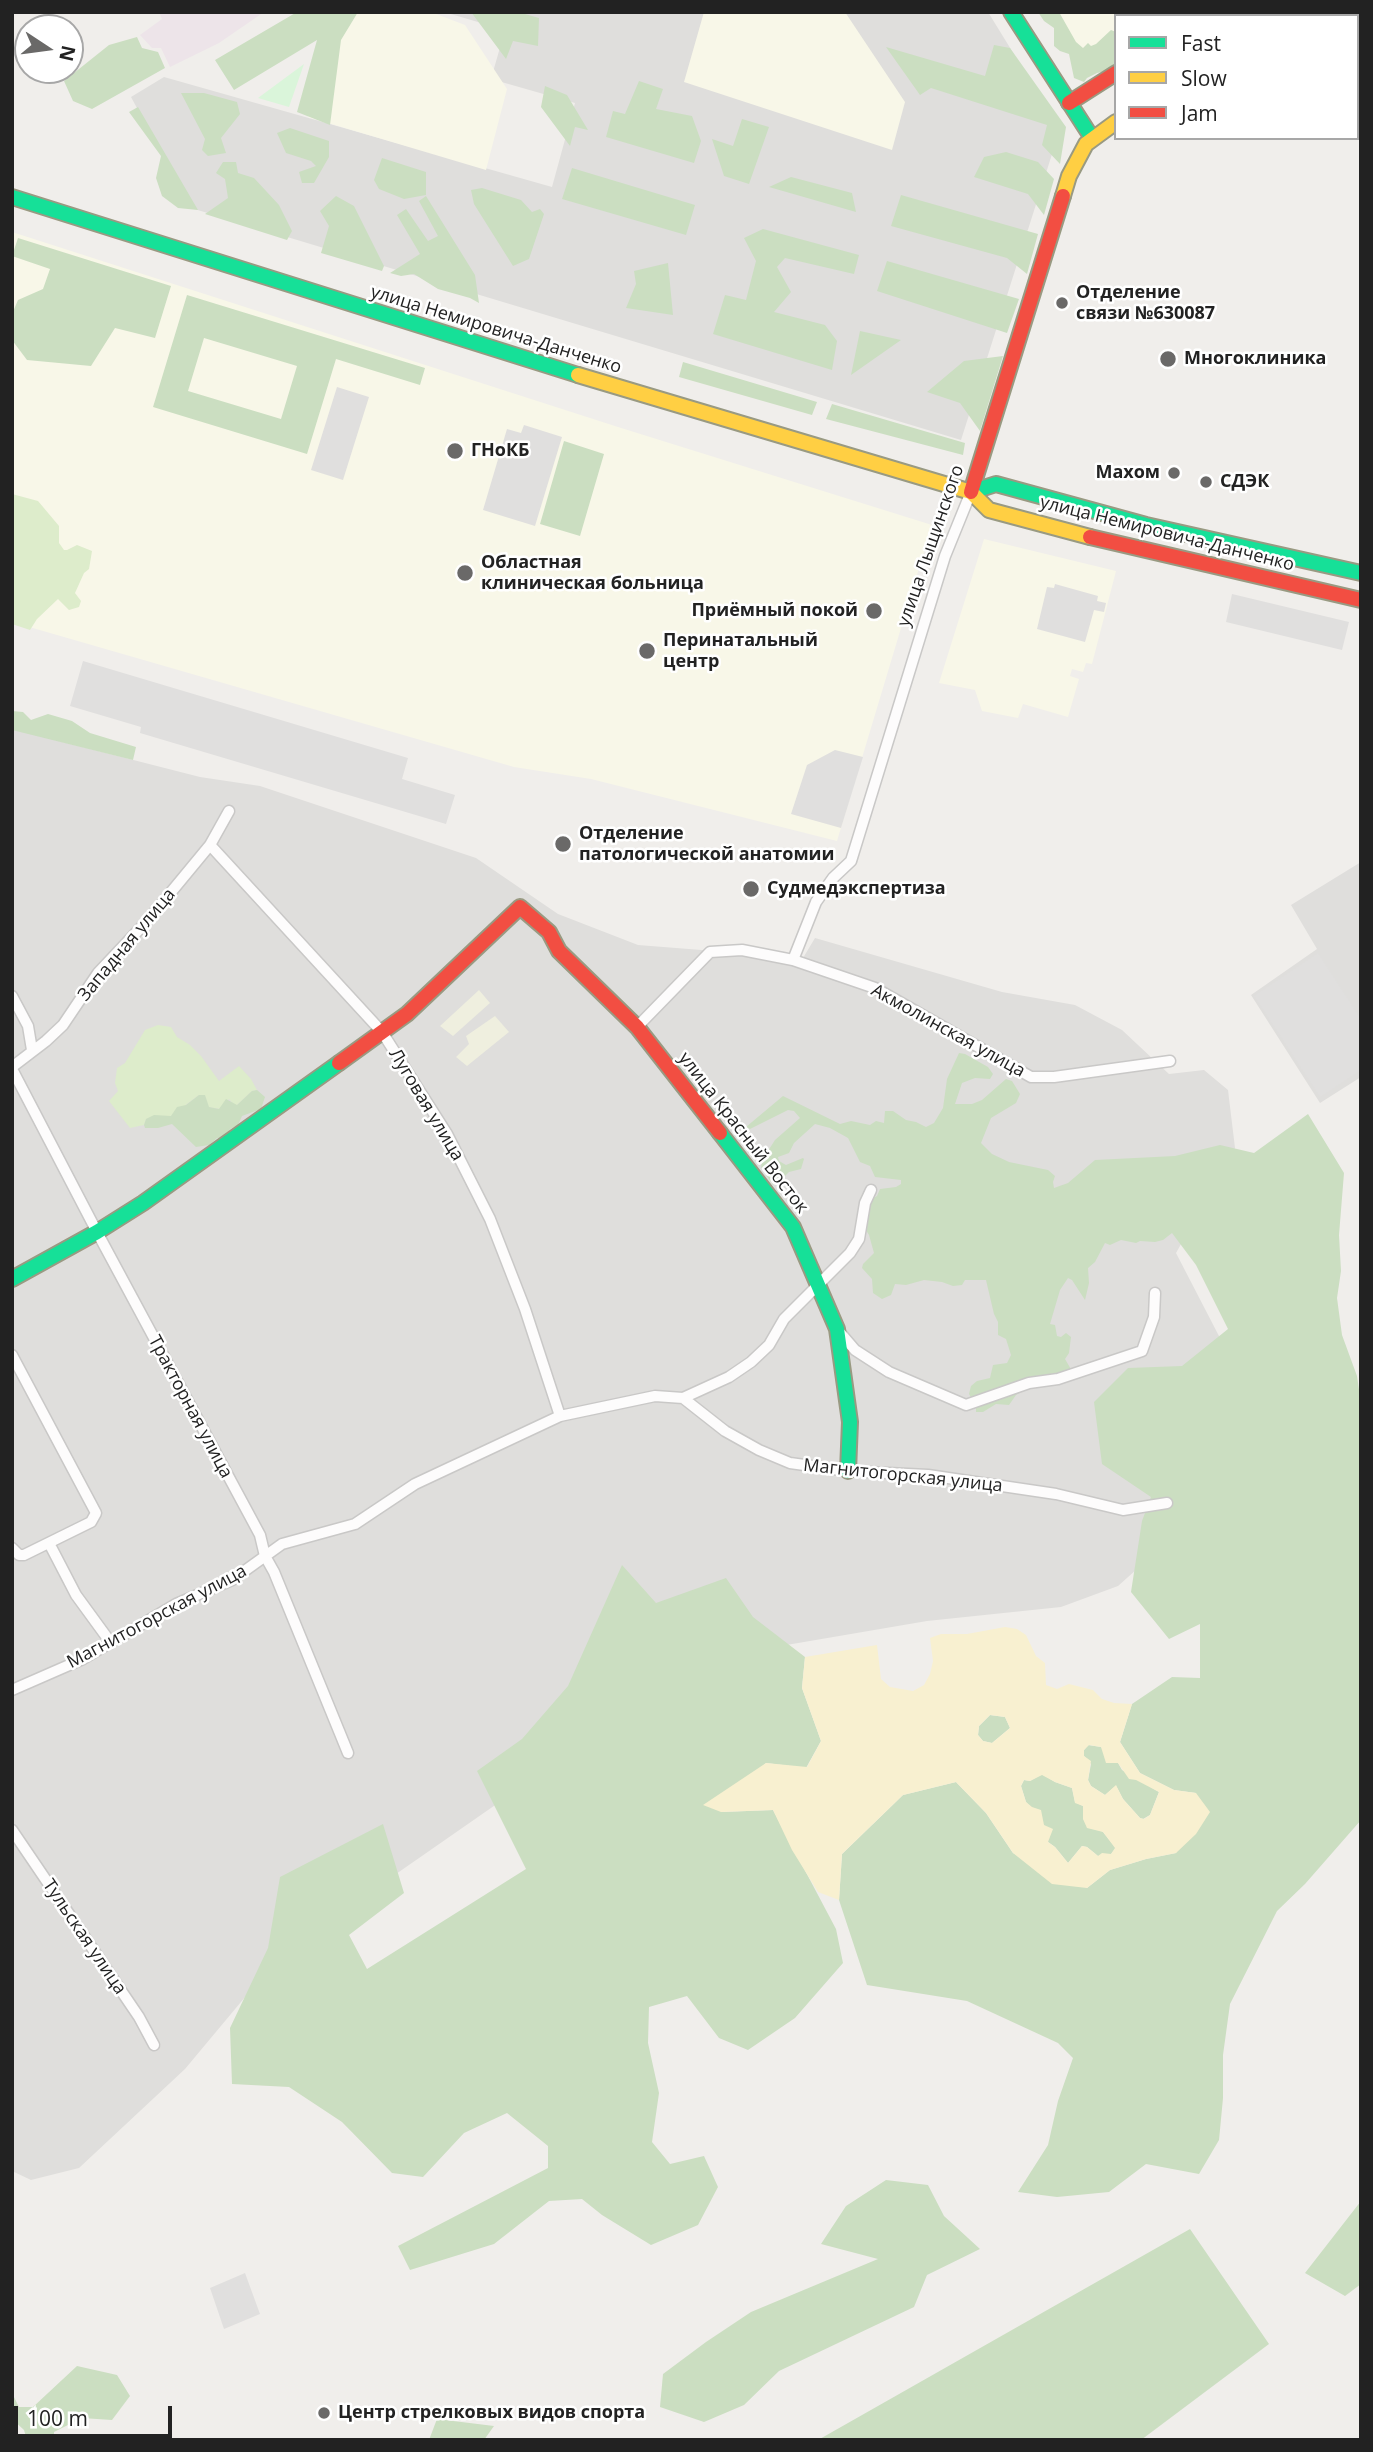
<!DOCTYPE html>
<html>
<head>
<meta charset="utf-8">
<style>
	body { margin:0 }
	#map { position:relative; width:1373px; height:2452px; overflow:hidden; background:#f0eeeb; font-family:"Open Sans",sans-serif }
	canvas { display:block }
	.frame { position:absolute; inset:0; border:14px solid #222; pointer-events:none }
	.legend { position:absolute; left:1114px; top:14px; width:245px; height:126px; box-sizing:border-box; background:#fff; border:2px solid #a7a7a7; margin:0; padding:9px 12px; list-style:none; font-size:21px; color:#222 }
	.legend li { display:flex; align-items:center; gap:14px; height:35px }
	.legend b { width:35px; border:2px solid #a7a7a7 }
	.north { position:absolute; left:14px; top:14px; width:70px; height:70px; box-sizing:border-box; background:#fff; border:2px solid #a7a7a7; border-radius:50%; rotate:103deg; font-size:19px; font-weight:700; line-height:28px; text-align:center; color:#222 }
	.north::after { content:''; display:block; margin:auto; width:24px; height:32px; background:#6a6968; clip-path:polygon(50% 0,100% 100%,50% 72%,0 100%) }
	.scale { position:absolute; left:14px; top:2406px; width:158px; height:32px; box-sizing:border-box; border:4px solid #222; border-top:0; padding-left:9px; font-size:21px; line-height:24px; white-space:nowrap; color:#222; -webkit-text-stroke:5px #fff; paint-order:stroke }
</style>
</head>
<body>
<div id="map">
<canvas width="1373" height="2452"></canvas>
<div class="frame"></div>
<ul class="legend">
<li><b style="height:9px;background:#16e098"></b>Fast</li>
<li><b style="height:9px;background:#ffcf43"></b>Slow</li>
<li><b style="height:9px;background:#f24e42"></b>Jam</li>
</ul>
<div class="north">N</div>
<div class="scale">100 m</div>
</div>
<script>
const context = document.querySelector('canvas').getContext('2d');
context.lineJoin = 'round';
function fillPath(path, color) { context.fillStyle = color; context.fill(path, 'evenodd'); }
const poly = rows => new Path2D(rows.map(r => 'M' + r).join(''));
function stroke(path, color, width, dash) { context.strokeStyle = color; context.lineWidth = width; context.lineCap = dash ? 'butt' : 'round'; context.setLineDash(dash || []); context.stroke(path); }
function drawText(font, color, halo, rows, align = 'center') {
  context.font = font + ' "Open Sans",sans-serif'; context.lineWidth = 5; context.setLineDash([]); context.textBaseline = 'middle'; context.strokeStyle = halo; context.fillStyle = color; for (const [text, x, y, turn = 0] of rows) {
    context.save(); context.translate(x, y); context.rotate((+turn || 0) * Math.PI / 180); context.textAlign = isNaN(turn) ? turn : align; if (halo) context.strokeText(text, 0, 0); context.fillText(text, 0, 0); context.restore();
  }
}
fillPath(poly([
	[444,12,988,12,1060,129,961,440,191,208,131,97,164,77,552,187,575,103,491,79,505,30],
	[12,729,200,777,260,786,476,858,558,914,638,945,803,958,815,938,1002,992,1075,1005,1122,1030,1169,1074,1204,1070,1228,1090,1235,1148,1176,1253,1220,1338,1146,1561,1118,1586,1061,1607,927,1621,763,1649,547,1769,281,1954,185,2069,79,2168,31,2180,12,2171],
	[1361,862,1361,1077,1320,1103,1251,995,1317,949,1291,905]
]), '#dfdedc');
fillPath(poly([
	[159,12,264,12,219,43,170,67,161,48,152,48,140,35,162,19]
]), '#ede4e9');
fillPath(poly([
	[339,12,431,12,465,25,507,89,486,170,308,117],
	[704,12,845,12,905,102,892,150,684,82],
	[1046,12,1188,12,1182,16,1116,16,1116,58,1086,76],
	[12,232,618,427,932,525,837,841,591,779,514,767,12,622],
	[984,539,1116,571,1092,664,1086,663,1083,672,1072,669,1070,676,1079,679,1068,717,1023,704,1018,718,982,711,975,690,939,683]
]), '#f8f7e8');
fillPath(poly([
	[479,990,490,1003,453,1036,440,1026],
	[495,1016,509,1032,467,1066,456,1057,469,1044,466,1036]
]), '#efefdf');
fillPath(poly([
	[12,494,38,501,59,526,59,543,64,550,67,550,77,545,92,551,89,569,84,573,75,593,81,601,79,607,69,610,58,599,37,619,30,630,12,624],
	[158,1025,171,1027,177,1037,190,1045,201,1056,219,1081,239,1066,251,1079,257,1090,252,1091,237,1105,235,1106,229,1099,220,1109,208,1107,199,1095,171,1116,146,1119,144,1125,130,1128,109,1101,118,1091,115,1083,117,1068,125,1063,145,1030]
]), '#ddeccb');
fillPath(poly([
	[297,12,358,12,341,40,330,125,297,112,317,40,234,90,215,60],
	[471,12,518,12,539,18,538,46,513,41,506,59],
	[1038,12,1059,12,1076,42,1083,48,1088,43,1091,46,1096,44,1111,30,1116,32,1116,69,1097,73,1087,78,1084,82,1074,78,1069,54,1060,51,1054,46,1054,28,1044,21],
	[137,37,142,48,158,52,165,68,92,109,73,101,64,81,109,45],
	[994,45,1010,48,1066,127,1060,164,1042,145,1047,125,931,88,920,95,886,47,985,76],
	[639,81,663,89,656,109,692,116,701,141,694,163,606,137,613,111,625,114],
	[545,86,567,95,588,130,575,127,570,146,541,107],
	[181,93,204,93,237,102,240,114,221,138,226,153,208,156,202,150,205,139],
	[138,107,198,210,178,208,162,196,156,178,161,156,129,112],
	[742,119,769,127,749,184,724,176,712,139,733,146],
	[290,128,329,141,329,157,314,183,302,183,299,172,316,166,311,161,286,153,277,133],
	[1006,152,1038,162,1054,179,1044,215,1028,194,974,177,984,157],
	[382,158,426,172,426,195,404,199,379,189,374,180],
	[223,162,236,162,238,173,254,178,279,205,292,231,287,240,205,214,228,198,225,179,216,173],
	[572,168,695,205,686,235,562,199],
	[791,177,852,193,856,212,769,187],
	[482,188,521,200,532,212,540,209,544,214,529,259,513,266,474,204,471,190],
	[901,195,1038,234,1027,274,1007,258,891,226],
	[336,196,354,206,384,266,382,271,321,253,329,226,320,211],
	[426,196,475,275,479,303,470,298,438,289,414,274,401,276,390,273,420,254,397,215,406,209,428,241,438,236,419,201],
	[763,229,859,255,854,274,785,258,777,267,791,292,774,312,825,325,837,341,832,370,713,334,725,295,746,300,756,261,744,238],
	[18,238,171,286,155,338,115,328,91,366,27,360,12,340,12,314,18,300,43,289,50,269,12,256],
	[887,261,1019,299,1007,333,877,291],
	[668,263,673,315,626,308,636,284,634,271],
	[187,295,425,368,420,385,336,359,307,454,153,407],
	[204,338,297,366,281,419,188,391],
	[860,331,901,340,851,375],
	[1003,356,980,431,960,403,927,392,964,361],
	[683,362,817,402,812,415,679,377],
	[832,404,965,443,963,455,826,419],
	[564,441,604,454,580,536,540,524],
	[12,711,23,712,31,720,48,714,72,721,90,733,136,747,133,760,12,730],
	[959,1053,965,1054,988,1067,993,1074,990,1079,975,1078,962,1083,955,1104,972,1104,982,1100,1006,1079,1012,1081,1020,1094,1016,1103,991,1118,981,1143,992,1154,1009,1162,1048,1170,1055,1176,1053,1182,1054,1188,1068,1183,1095,1160,1175,1156,1220,1145,1254,1153,1308,1114,1344,1173,1339,1235,1341,1271,1337,1298,1342,1335,1357,1376,1361,1403,1361,1820,1305,1884,1277,1911,1230,2004,1223,2055,1223,2098,1219,2140,1199,2174,1146,2164,1109,2192,1057,2197,1018,2192,1048,2145,1058,2101,1073,2058,1058,2043,967,2001,867,1985,839,1900,842,1854,903,1795,956,1782,986,1813,1013,1853,1087,1888,1110,1870,1146,1859,1176,1853,1196,1793,1174,1790,1140,1773,1120,1742,1132,1704,1172,1677,1200,1678,1200,1624,1169,1639,1131,1592,1142,1521,1151,1497,1102,1464,1094,1402,1128,1368,1182,1366,1228,1329,1196,1265,1172,1233,1163,1240,1155,1242,1140,1241,1136,1243,1121,1240,1110,1245,1105,1243,1095,1262,1088,1268,1089,1283,1085,1300,1072,1280,1068,1278,1060,1290,1050,1324,1055,1325,1057,1336,1061,1337,1066,1333,1071,1337,1069,1353,1065,1359,1072,1371,1026,1389,1016,1395,1009,1405,996,1404,983,1412,976,1412,976,1405,969,1394,971,1386,977,1381,990,1378,993,1365,1007,1363,1011,1355,1006,1339,998,1335,998,1322,994,1314,986,1280,965,1280,962,1285,953,1286,942,1282,924,1280,906,1285,895,1284,891,1295,882,1299,873,1293,872,1279,862,1268,863,1264,874,1253,869,1235,864,1227,870,1200,877,1196,880,1189,896,1187,901,1184,901,1180,875,1177,870,1166,860,1162,848,1138,830,1128,815,1124,794,1143,789,1153,778,1157,779,1161,786,1165,803,1158,804,1159,801,1169,789,1172,785,1176,779,1176,773,1185,761,1167,762,1163,757,1155,766,1154,775,1140,800,1118,794,1111,788,1110,750,1129,746,1127,783,1096,840,1124,851,1121,870,1125,876,1121,884,1123,885,1111,893,1111,906,1120,916,1122,926,1127,934,1123,943,1108,947,1079],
	[257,1090,265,1097,261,1109,242,1116,238,1125,230,1129,226,1137,217,1138,209,1145,196,1147,172,1124,158,1128,145,1128,144,1125,146,1119,154,1115,171,1116,177,1107,186,1105,199,1095,205,1095,209,1107,219,1109,226,1099,237,1105,252,1091],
	[622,1565,656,1603,726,1578,753,1617,805,1657,802,1688,821,1741,806,1768,766,1763,721,1812,773,1810,836,1929,843,1963,795,2018,748,2050,719,2038,687,1996,649,2007,648,2043,659,2093,652,2142,670,2164,704,2156,718,2187,698,2225,651,2245,602,2215,582,2199,549,2201,494,2244,410,2270,398,2246,548,2168,548,2146,507,2113,464,2133,423,2177,392,2173,342,2122,289,2087,232,2084,230,2028,268,1948,280,1877,383,1824,404,1893,349,1935,367,1969,526,1869,477,1771,522,1739,568,1686],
	[990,1715,1005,1717,1010,1728,992,1743,983,1741,978,1735,979,1726],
	[1088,1745,1101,1747,1118,1763,1122,1770,1159,1792,1150,1815,1143,1819,1140,1818,1123,1799,1116,1786,1105,1795,1091,1786,1088,1780,1091,1764,1084,1756,1084,1750],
	[1042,1774,1055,1782,1072,1788,1075,1802,1083,1806,1083,1819,1103,1832,1116,1848,1111,1854,1098,1856,1087,1847,1082,1846,1068,1863,1055,1847,1048,1842,1044,1825,1026,1802,1021,1786,1024,1780,1030,1781],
	[886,2180,928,2185,944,2216,980,2249,927,2275,914,2307,779,2371,744,2405,704,2422,660,2407,663,2374,706,2342,751,2312,878,2259,821,2244,846,2206],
	[1361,2201,1361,2284,1345,2296,1305,2273],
	[1190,2229,1269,2344,1141,2440,818,2440],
	[77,2366,117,2375,130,2396,112,2420,82,2418,54,2432,54,2440,27,2440,24,2430,12,2419,12,2393,19,2407,33,2407],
	[437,2419,494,2426,484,2440,429,2440]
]), '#cbdec1');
fillPath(poly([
	[1005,1627,1017,1629,1026,1635,1036,1656,1045,1663,1046,1685,1057,1689,1069,1684,1093,1690,1102,1699,1114,1703,1132,1704,1120,1742,1140,1773,1174,1790,1196,1793,1210,1812,1196,1834,1176,1853,1146,1859,1110,1870,1087,1888,1052,1884,1013,1853,986,1813,956,1782,903,1795,842,1854,839,1900,818,1892,792,1850,773,1810,721,1812,703,1805,766,1763,807,1767,821,1741,802,1688,805,1657,877,1645,881,1679,890,1687,913,1691,924,1685,930,1674,933,1661,930,1638,941,1634,967,1634],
	[990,1715,1005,1717,1010,1728,992,1743,983,1741,978,1735,979,1726],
	[1089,1745,1101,1747,1106,1763,1118,1763,1129,1779,1136,1780,1159,1792,1150,1815,1144,1819,1140,1818,1123,1799,1116,1785,1105,1795,1091,1786,1088,1780,1091,1761,1084,1756,1084,1750],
	[1042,1775,1055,1782,1072,1788,1075,1803,1083,1806,1083,1819,1087,1828,1103,1832,1115,1848,1111,1854,1102,1853,1098,1856,1087,1847,1082,1846,1068,1863,1055,1847,1048,1842,1053,1829,1044,1825,1041,1810,1032,1807,1026,1802,1021,1786,1024,1780,1030,1781]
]), '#f8f0d0');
fillPath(poly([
	[304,64,289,107,258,98]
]), '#daf5da');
fillPath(poly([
	[337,387,369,397,343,480,311,470],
	[524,425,562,437,535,526,483,510,507,429,521,433],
	[1055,584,1098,596,1097,601,1106,603,1104,612,1094,610,1085,642,1037,629,1047,587,1054,588],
	[1232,594,1349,622,1342,650,1226,622],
	[83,661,408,758,402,779,455,795,446,824,140,733,141,727,70,706],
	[835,750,863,757,841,828,791,814,807,765],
	[1318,953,1361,1019,1361,1070,1320,1097,1254,996],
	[245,2273,260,2314,224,2329,210,2288]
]), '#e0dfde');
const street = poly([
	[210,845,382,1032,447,1134,490,1219,525,1309,560,1416],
	[793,960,816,902,833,878,851,861,945,556,971,492],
	[12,996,28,1026,32,1050],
	[637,1027,710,952,742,950,793,960,875,988,1031,1077,1054,1077,1170,1061],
	[12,1067,46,1041,63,1025,98,973,148,920,210,845,229,811],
	[12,1069,97,1232,260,1535,265,1556,274,1572,348,1753],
	[837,1329,855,1350,889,1372,966,1405,1029,1383,1058,1379,1142,1351,1154,1317,1155,1293],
	[12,1355,96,1513,91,1522,24,1555,19,1555,12,1548],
	[683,1398,729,1377,751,1362,769,1345,784,1319,850,1253,859,1239,865,1203,871,1190],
	[49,1543,76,1595,111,1643],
	[12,1690,83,1659,176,1604,232,1580,282,1544,355,1524,415,1484,560,1416,655,1396,683,1398,725,1431,759,1450,790,1463,848,1471,928,1475,1056,1494,1123,1510,1167,1503],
	[12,1830,139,2017,154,2045]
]);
const fast = poly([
	[1011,12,1092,138],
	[1278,16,1284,12],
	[12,197,578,375],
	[971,492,996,484,1146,525,1361,573],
	[720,1133,793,1227,837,1329,850,1422,848,1471],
	[12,1279,97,1232,143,1203,339,1063]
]);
const slow = poly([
	[1206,16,1211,12],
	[1063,196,1069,176,1086,144,1116,122],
	[578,375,971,492,989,510,1090,537]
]);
const jam = poly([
	[1069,103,1116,73],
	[971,492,1063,196],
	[1090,537,1361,600],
	[339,1063,407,1014,520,907,549,932,559,951,637,1027,720,1133]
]);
stroke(street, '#c9c8c7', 13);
stroke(fast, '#999a82', 18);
stroke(slow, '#999a82', 18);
stroke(jam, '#999a82', 18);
stroke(street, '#fdfcfc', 10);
stroke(fast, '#16e098', 14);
stroke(slow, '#ffcf43', 14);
stroke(jam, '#f24e42', 14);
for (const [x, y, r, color] of [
	[1062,303,7,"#6a6968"],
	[1168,359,9,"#6a6968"],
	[455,451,9,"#6a6968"],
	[1174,473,7,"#6a6968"],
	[1206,482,7,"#6a6968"],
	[465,573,9,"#6a6968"],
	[874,611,9,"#6a6968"],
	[647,651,9,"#6a6968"],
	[563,844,9,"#6a6968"],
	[751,889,9,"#6a6968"],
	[324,2413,7,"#6a6968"]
]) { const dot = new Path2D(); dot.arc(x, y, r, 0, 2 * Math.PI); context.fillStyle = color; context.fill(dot); stroke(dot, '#fff', 2.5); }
drawText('bold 18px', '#222', '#fff', [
	["Отделение",1076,293],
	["связи №630087",1076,314],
	["Многоклиника",1184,359],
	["ГНоКБ",471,451],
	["Махом",1160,473,"right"],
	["СДЭК",1220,482],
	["Областная",481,563],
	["клиническая больница",481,584],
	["Приёмный покой",858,611,"right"],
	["Перинатальный",663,641],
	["центр",663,662],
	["Отделение",579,834],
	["патологической анатомии",579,855],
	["Судмедэкспертиза",767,889],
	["Центр стрелковых видов спорта",338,2413]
], 'left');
drawText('18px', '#222', '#fff', [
	["улица Немировича-Данченко",496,330,17],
	["улица Немировича-Данченко",1167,534,14],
	["улица Лыщинского",931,546,-71],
	["Западная улица",127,945,-50],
	["Акмолинская улица",948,1031,29],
	["Луговая улица",426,1105,59],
	["улица Красный Восток",743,1133,52],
	["Тракторная улица",190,1407,62],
	["Магнитогорская улица",903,1476,6],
	["Магнитогорская улица",157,1617,-28],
	["Тульская улица",84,1937,56]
]);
</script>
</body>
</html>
